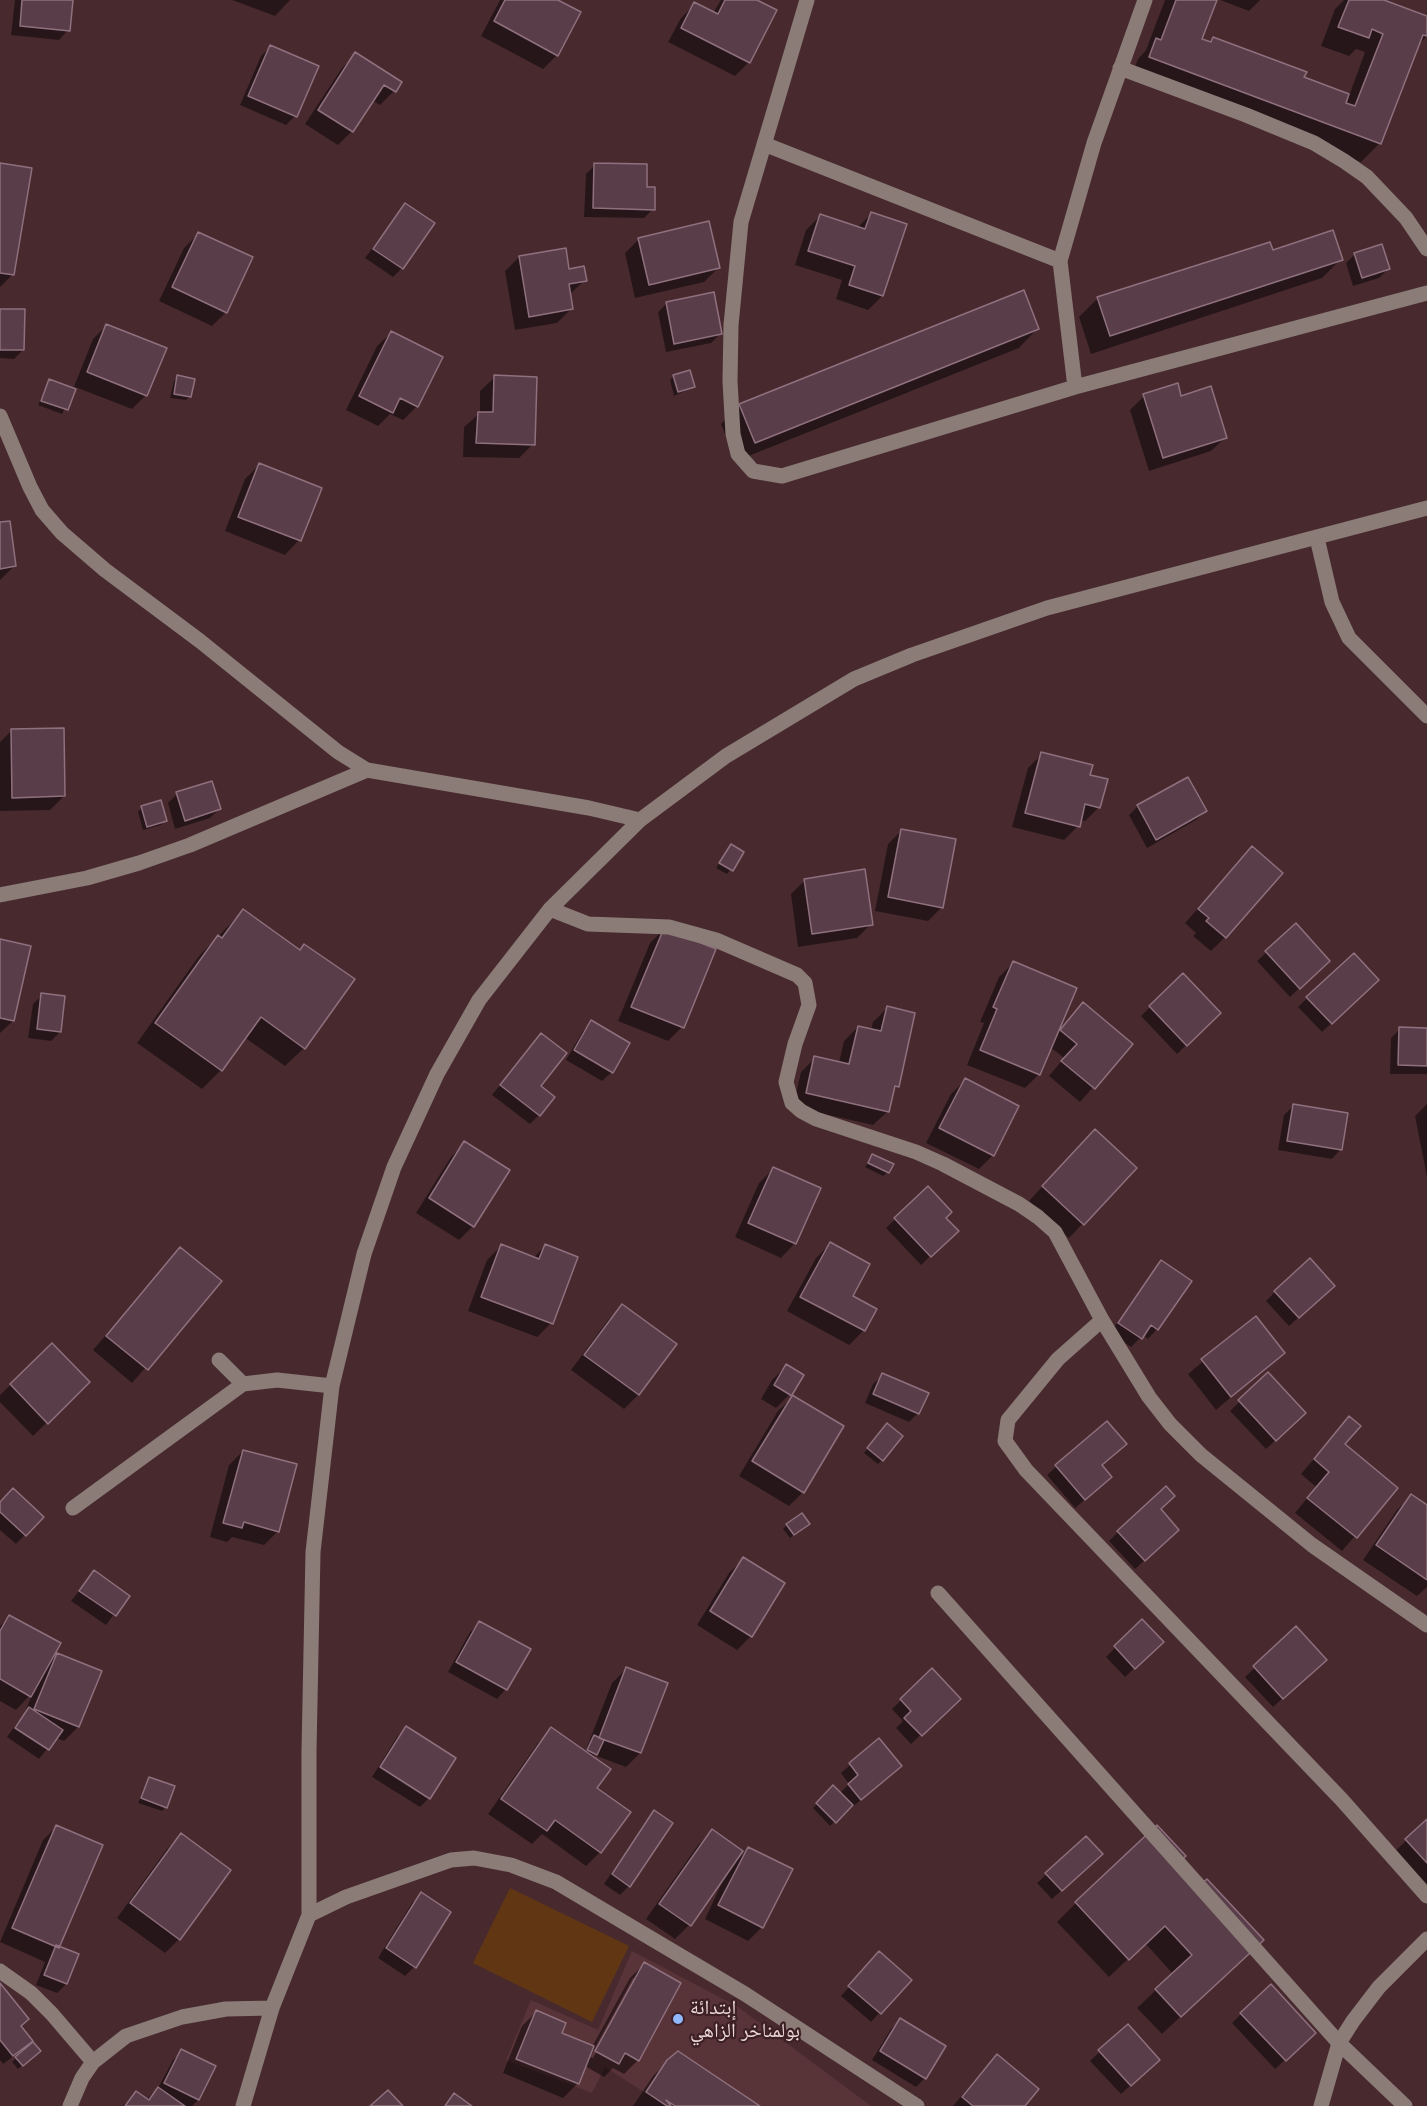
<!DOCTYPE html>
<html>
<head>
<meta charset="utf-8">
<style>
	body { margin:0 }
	canvas { display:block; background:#482a2e }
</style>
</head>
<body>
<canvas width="1427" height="2106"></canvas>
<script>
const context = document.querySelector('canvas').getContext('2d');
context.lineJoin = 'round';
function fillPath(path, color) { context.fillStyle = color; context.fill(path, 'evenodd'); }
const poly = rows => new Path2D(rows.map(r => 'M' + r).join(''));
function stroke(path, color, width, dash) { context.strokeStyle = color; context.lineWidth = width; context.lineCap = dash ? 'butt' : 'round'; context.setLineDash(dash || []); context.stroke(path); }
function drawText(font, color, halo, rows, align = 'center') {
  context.font = font + ' "Fira Sans","Noto Naskh Arabic",sans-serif'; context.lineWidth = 4.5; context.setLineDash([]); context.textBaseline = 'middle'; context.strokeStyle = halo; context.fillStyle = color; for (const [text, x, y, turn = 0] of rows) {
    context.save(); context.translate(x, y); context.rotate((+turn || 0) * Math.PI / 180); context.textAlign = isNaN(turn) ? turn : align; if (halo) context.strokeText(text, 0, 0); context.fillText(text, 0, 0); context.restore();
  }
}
fillPath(poly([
	[632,1951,738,2007,871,2106,666,2106,605,2067,592,2093,506,2060,531,2000,598,2030]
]), '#583338');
fillPath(poly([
	[510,1888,629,1946,592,2022,473,1963]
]), '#603613');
fillPath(poly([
	[15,0,71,0,68,30,59,40,11,35],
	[232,0,290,0,275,16],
	[500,0,555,0,557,55,543,69,481,36],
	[721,0,753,0,749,62,735,76,668,42,681,18,695,4,713,13],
	[1165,0,1215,0,1200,40,1208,43,1213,38,1302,78,1349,96,1365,52,1356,49,1349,56,1321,46,1335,9,1344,0,1380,0,1427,18,1427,36,1417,47,1380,143,1361,162,1131,76,1138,59,1146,50],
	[1220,0,1260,0,1249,11],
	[270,47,295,116,286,125,240,105,261,56],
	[356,54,394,91,380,105,372,100,352,131,338,145,305,124,342,68],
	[0,165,13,274,0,287],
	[595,165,653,209,644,218,584,217,586,174],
	[405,204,402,268,393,277,365,258],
	[871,214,905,225,882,296,868,310,836,299,842,280,795,265,806,230,820,216,857,228],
	[198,234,226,312,212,326,159,301,184,248],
	[639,239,718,268,704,282,635,298,625,253],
	[1272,252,1341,259,1322,278,1091,354,1079,317,1098,298],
	[1355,254,1388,269,1379,278,1353,286,1346,263],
	[519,257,568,270,585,280,569,295,571,309,557,323,515,330,505,271],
	[667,303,720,334,711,343,666,352,658,312],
	[0,310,23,350,14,359,0,358],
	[107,325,146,395,132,409,75,387,62,414,38,405,49,381,73,389,93,339],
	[1037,329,1019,348,736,461,721,424,740,405],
	[392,332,417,406,403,420,390,414,378,426,346,410,377,346],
	[674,376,693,387,674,396,670,380],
	[178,377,190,396,186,400,170,398,174,381],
	[495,377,533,444,519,458,463,457,464,427,480,413,480,391],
	[1144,396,1180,397,1226,437,1211,451,1149,471,1130,410],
	[259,465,320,489,299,540,285,555,225,531,245,479],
	[0,524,14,566,0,580],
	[12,730,64,796,50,810,0,811,0,742],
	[1042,754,1088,776,1099,807,1085,821,1080,820,1078,826,1064,840,1012,827,1028,768],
	[177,794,219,809,210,818,175,829,168,803],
	[1138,806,1206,811,1196,820,1147,848,1129,815],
	[142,807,165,821,161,825,143,830,138,812],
	[902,830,942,907,928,921,875,911,888,844],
	[731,846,742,853,727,874,716,868],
	[1252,848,1225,937,1211,951,1193,936,1196,933,1185,923],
	[805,880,871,924,857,938,798,947,791,894],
	[243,911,299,951,304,945,304,1048,285,1066,244,1037,221,1070,202,1089,137,1043,199,956],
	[664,929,682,1027,668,1041,618,1021,650,943],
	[0,941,29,947,13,1021,0,1033],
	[1267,952,1319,970,1290,997,1257,961],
	[1013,963,1057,1032,1083,1004,1131,1044,1080,1102,1049,1076,1064,1058,1050,1047,1039,1074,1025,1088,967,1065,984,1023,980,1022,999,977],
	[1183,975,1219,1013,1177,1054,1141,1016],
	[1368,989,1322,1032,1298,1007,1307,998],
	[42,995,60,1032,51,1041,28,1038,33,1004],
	[887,1008,897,1086,892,1091,888,1111,873,1125,793,1107,801,1072,815,1058,839,1063,844,1041,858,1027,871,1030,873,1022],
	[592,1022,628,1044,612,1072,602,1081,566,1060,583,1031],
	[1400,1029,1427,1029,1427,1074,1390,1074,1391,1038],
	[541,1035,539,1115,530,1124,492,1095],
	[965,1080,993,1155,979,1169,926,1143,951,1094],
	[1427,1104,1427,1177,1415,1116],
	[1293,1106,1341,1149,1332,1159,1278,1150,1284,1115],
	[465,1143,473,1226,459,1240,416,1213,451,1157],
	[1081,1145,1135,1168,1069,1238,1029,1201],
	[873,1156,888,1172,883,1176,865,1167],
	[773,1169,795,1243,781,1258,735,1237,759,1183],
	[928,1188,944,1218,947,1240,921,1265,886,1228],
	[830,1244,851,1297,875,1309,863,1331,849,1345,787,1311,816,1258],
	[501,1246,533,1258,545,1246,551,1323,537,1337,468,1311,487,1260],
	[180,1249,220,1282,132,1383,93,1350],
	[1161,1262,1190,1281,1157,1329,1148,1339,1143,1335,1131,1347,1110,1333],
	[1275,1292,1324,1295,1289,1326,1266,1301],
	[622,1306,675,1344,638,1395,624,1409,571,1370,608,1320],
	[1255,1318,1283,1353,1216,1410,1188,1374],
	[52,1345,88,1382,33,1436,0,1402,0,1395],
	[786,1366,790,1394,776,1408,761,1399,772,1380],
	[1268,1374,1295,1422,1266,1449,1230,1411],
	[883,1375,918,1413,909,1422,865,1403,873,1384],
	[793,1397,803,1492,789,1506,739,1476,778,1411],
	[1349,1418,1343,1445,1396,1488,1342,1551,1295,1513,1316,1487,1301,1474],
	[1106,1423,1101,1486,1075,1508,1047,1475],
	[883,1429,882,1460,878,1464,864,1453],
	[243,1451,278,1531,264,1545,232,1537,227,1542,210,1537,229,1465],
	[1411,1496,1427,1507,1427,1587,1417,1596,1363,1560,1397,1510],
	[0,1503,42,1517,16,1544,0,1530],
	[1159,1510,1168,1539,1135,1569,1109,1541,1118,1532],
	[787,1525,804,1528,790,1538,783,1529],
	[743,1559,751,1636,737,1650,697,1625,729,1573],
	[94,1572,128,1596,106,1625,71,1601],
	[10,1616,50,1661,57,1655,100,1672,78,1727,64,1741,56,1738,39,1759,7,1737,25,1712,33,1692,16,1710,0,1701,0,1626],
	[1142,1621,1162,1642,1125,1677,1106,1657],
	[480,1623,529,1650,506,1689,497,1699,448,1672,470,1632],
	[1296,1629,1315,1669,1273,1707,1245,1677],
	[626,1669,640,1753,626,1767,594,1755,592,1757,600,1852,586,1866,542,1834,532,1844,488,1814,538,1743,552,1729,585,1752,612,1683],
	[932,1671,949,1708,911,1744,896,1728,903,1721,892,1709],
	[406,1728,429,1798,420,1807,372,1777,397,1737],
	[879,1740,891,1775,851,1808,850,1806,830,1826,813,1808,833,1787,839,1794,849,1784,841,1773],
	[150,1778,166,1807,162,1811,138,1803],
	[655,1812,629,1886,620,1895,604,1884,646,1821],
	[1427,1821,1427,1892,1392,1854],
	[57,1826,57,1948,77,1955,66,1984,57,1993,36,1985,45,1962,0,1942,43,1840],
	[712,1831,739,1858,748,1849,762,1927,748,1941,705,1919,728,1870,689,1925,675,1939,646,1919,698,1845],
	[181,1835,229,1871,179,1939,165,1953,117,1918,167,1849],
	[1091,1863,1052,1899,1037,1883,1047,1874],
	[1177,1863,1243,1958,1162,2034,1137,2008,1173,1974,1145,1943,1109,1977,1057,1922,1076,1903],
	[421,1894,414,1967,405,1976,378,1958,412,1903],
	[870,1963,909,1980,871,2022,841,1996],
	[644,1964,638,2060,624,2074,613,2068,604,2077,585,2066,577,2084,563,2098,503,2073,522,2026,536,2012,560,2034,592,2047,630,1978],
	[633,1978,637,1978,593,2058,590,2057],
	[0,1986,22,2050,3,2064,0,2060],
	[1241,2014,1314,2033,1275,2069,1232,2023],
	[900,2020,925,2078,916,2087,872,2060,891,2029],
	[1127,2026,1149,2069,1121,2094,1090,2061],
	[182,2051,198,2100,192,2106,123,2106,136,2093,146,2100,158,2088,173,2060],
	[34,2055,18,2069,12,2062,16,2058],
	[997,2056,1023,2106,953,2106,983,2070],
	[668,2061,757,2106,633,2106,653,2076]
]), '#0007');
const building = poly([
	[22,0,73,0,70,31,20,26,22,0],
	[505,0,558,0,581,12,558,56,494,21,505,0],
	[725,0,757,0,777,10,750,63,681,28,694,2,718,14,725,0],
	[1176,0,1217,0,1202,39,1211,42,1213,37,1307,72,1304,77,1349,94,1346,103,1355,106,1383,34,1372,29,1369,38,1338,27,1349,0,1384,0,1427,16,1427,36,1423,35,1381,144,1149,57,1156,38,1161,40,1176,0],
	[270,45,319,66,297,117,248,96,270,45],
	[355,52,402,82,396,92,384,85,353,132,318,110,355,52],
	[0,163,32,168,14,275,0,273,0,163],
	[594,163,647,164,647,187,655,187,655,210,593,208,594,163],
	[405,203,435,223,403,269,373,249,405,203],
	[871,212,907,224,883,296,849,285,855,266,808,251,820,214,865,229,871,212],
	[709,221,720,268,649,285,638,238,709,221],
	[1333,230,1343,260,1110,336,1097,297,1270,242,1273,250,1333,230],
	[198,232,253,257,227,313,172,287,198,232],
	[1382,244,1390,269,1362,278,1354,253,1382,244],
	[566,248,569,269,584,266,587,281,569,284,573,309,529,317,519,256,566,248],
	[1024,290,1039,329,755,443,739,404,1024,290],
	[714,292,722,334,674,344,666,302,714,292],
	[0,309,25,309,24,350,0,350,0,309],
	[106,324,167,348,147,396,87,372,106,324],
	[391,331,443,357,418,407,400,398,393,413,359,396,391,331],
	[690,370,695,387,678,392,673,375,690,370],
	[177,375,195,379,191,397,174,394,177,375],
	[494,375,537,377,535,445,476,443,478,412,493,412,494,375],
	[49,379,76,389,68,410,41,401,49,379],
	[1178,383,1181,396,1211,386,1227,438,1163,458,1143,394,1178,383],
	[259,463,322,488,301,541,238,517,259,463],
	[10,521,16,566,0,569,0,522,10,521],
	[64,728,65,796,12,798,11,729,64,728],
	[1041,752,1093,765,1090,775,1108,779,1100,808,1085,804,1080,827,1025,813,1041,752],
	[1188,777,1207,811,1156,840,1137,805,1188,777],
	[212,781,221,809,185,821,176,792,212,781],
	[161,800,167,821,147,827,141,806,161,800],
	[901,829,956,839,943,908,888,897,901,829],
	[731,844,744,852,733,871,719,863,731,844],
	[1252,846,1283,873,1226,938,1206,921,1209,918,1198,909,1252,846],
	[865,869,873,925,812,934,804,879,865,869],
	[243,909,300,950,304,944,355,979,305,1049,261,1017,222,1071,155,1023,218,935,222,938,243,909],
	[1296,923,1330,961,1300,989,1265,951,1296,923],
	[664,928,716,949,684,1028,631,1007,664,928],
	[0,939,31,946,14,1021,0,1018,0,939],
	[1354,953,1379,980,1332,1024,1306,997,1354,953],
	[1013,961,1077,988,1040,1075,980,1050,997,1009,993,1007,1013,961],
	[1183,973,1221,1013,1187,1046,1149,1006,1183,973],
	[41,993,65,996,61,1032,37,1029,41,993],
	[1083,1002,1133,1044,1095,1089,1061,1061,1077,1044,1060,1030,1083,1002],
	[887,1006,915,1013,899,1087,895,1086,889,1112,806,1093,814,1056,849,1064,858,1026,881,1031,887,1006],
	[591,1020,630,1043,613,1073,574,1050,591,1020],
	[1399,1027,1427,1028,1427,1066,1398,1065,1399,1027],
	[541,1033,567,1053,541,1086,555,1097,540,1116,500,1085,541,1033],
	[965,1078,1019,1106,994,1156,939,1128,965,1078],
	[1293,1104,1348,1113,1342,1150,1287,1141,1293,1104],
	[1095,1129,1137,1168,1084,1225,1042,1186,1095,1129],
	[464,1141,510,1170,474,1227,429,1198,464,1141],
	[872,1154,894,1164,889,1173,868,1163,872,1154],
	[773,1167,821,1188,796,1244,748,1223,773,1167],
	[928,1186,952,1212,946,1218,959,1231,931,1257,894,1218,928,1186],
	[830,1242,870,1264,853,1296,877,1309,865,1331,800,1297,830,1242],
	[501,1244,539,1259,545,1244,578,1257,553,1324,481,1297,501,1244],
	[180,1247,222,1281,148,1370,106,1336,180,1247],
	[1310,1258,1335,1286,1299,1318,1274,1291,1310,1258],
	[1161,1260,1192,1281,1158,1330,1151,1325,1142,1339,1118,1323,1161,1260],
	[622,1304,677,1344,639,1395,584,1355,622,1304],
	[1256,1316,1285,1353,1231,1397,1201,1359,1256,1316],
	[52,1343,90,1382,48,1424,10,1384,52,1343],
	[786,1364,804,1375,792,1395,844,1426,804,1493,752,1461,792,1396,774,1385,786,1364],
	[1268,1372,1306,1413,1276,1441,1238,1400,1268,1372],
	[882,1373,929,1393,919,1414,873,1394,882,1373],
	[1349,1416,1361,1426,1345,1444,1398,1488,1357,1538,1307,1498,1329,1472,1314,1459,1349,1416],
	[1107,1421,1127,1444,1102,1465,1112,1477,1085,1500,1055,1465,1107,1421],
	[887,1423,903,1436,883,1461,867,1448,887,1423],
	[243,1450,297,1464,279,1532,244,1522,242,1528,223,1523,243,1450],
	[1166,1486,1175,1496,1161,1509,1179,1530,1145,1561,1117,1531,1166,1486],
	[13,1488,44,1517,26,1536,0,1512,0,1502,13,1488],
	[1411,1494,1427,1505,1427,1580,1376,1545,1411,1494],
	[802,1513,810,1524,794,1535,786,1524,802,1513],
	[743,1557,785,1583,752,1637,710,1611,743,1557],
	[94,1570,130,1596,116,1616,79,1591,94,1570],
	[9,1615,61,1643,31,1697,0,1679,0,1631,9,1615],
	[1142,1619,1164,1642,1135,1669,1114,1646,1142,1619],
	[479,1621,531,1649,507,1690,456,1662,479,1621],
	[1296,1626,1327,1660,1283,1699,1253,1666,1296,1626],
	[57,1653,102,1671,79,1727,34,1709,57,1653],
	[626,1667,668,1683,641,1753,599,1738,626,1667],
	[932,1668,961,1699,922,1736,904,1718,911,1711,900,1699,932,1668],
	[29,1707,63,1730,49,1750,15,1728,29,1707],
	[406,1726,456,1758,430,1799,380,1767,406,1726],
	[551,1727,611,1769,597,1788,631,1812,601,1853,555,1820,547,1831,501,1799,551,1727],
	[594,1735,604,1740,597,1755,587,1750,594,1735],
	[879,1738,902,1766,861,1800,848,1784,858,1775,849,1763,879,1738],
	[149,1777,175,1786,167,1808,141,1798,149,1777],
	[833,1785,853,1805,836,1823,816,1803,833,1785],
	[654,1810,673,1823,630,1887,612,1874,654,1810],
	[1427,1819,1427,1863,1405,1839,1427,1819],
	[56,1825,103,1845,59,1948,12,1928,56,1825],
	[1157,1825,1186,1856,1179,1862,1200,1885,1207,1879,1264,1940,1181,2017,1155,1989,1192,1955,1165,1926,1129,1960,1075,1902,1157,1825],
	[712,1829,743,1851,691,1926,659,1904,712,1829],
	[181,1833,231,1870,180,1940,130,1903,181,1833],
	[1086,1836,1103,1854,1062,1891,1045,1873,1086,1836],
	[748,1847,793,1869,763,1928,718,1905,748,1847],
	[421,1892,451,1912,416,1968,386,1948,421,1892],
	[56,1945,79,1954,67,1984,44,1975,56,1945],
	[879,1951,912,1980,881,2014,848,1986,879,1951],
	[644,1962,681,1983,639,2061,625,2053,619,2064,595,2051,644,1962],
	[0,1983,29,2019,21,2026,33,2041,13,2056,0,2040,0,1983],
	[1271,1984,1316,2033,1286,2061,1240,2013,1271,1984],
	[536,2010,566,2023,562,2033,594,2046,579,2084,516,2059,536,2010],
	[900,2018,946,2046,926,2079,880,2051,900,2018],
	[1128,2024,1160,2060,1131,2086,1098,2050,1128,2024],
	[33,2042,41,2051,23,2066,15,2057,33,2042],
	[181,2049,216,2066,199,2100,164,2083,181,2049],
	[678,2051,760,2106,675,2106,666,2100,671,2106,667,2106,646,2092,667,2060,678,2051],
	[997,2054,1039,2089,1025,2106,973,2106,962,2097,997,2054],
	[158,2087,185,2106,125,2106,136,2091,149,2100,158,2087],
	[388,2090,403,2106,370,2106,388,2090],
	[454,2093,472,2106,445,2106,454,2093]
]);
fillPath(building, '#593d49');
stroke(building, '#8f707e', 1.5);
stroke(poly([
	[807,0,741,222,731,325,730,381,733,434,738,454,753,471,782,476,1075,387,1427,293],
	[1120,68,1246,115,1314,143,1344,161,1367,177,1406,218,1427,249],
	[764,144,1060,261],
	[1075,387,1060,261,1094,143,1145,0],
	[0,416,30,487,42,510,62,533,105,570,200,641,338,752,367,770,589,808,640,820],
	[1317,538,1332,602,1349,638,1427,716],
	[0,895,87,878,139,863,190,845,367,770],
	[550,909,588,924,669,927,716,940,797,975,805,983,809,1005,795,1044,786,1082,792,1103,801,1111,816,1119,916,1152,943,1164,1019,1204,1038,1217,1055,1232,1102,1320,1149,1397,1170,1424,1201,1455,1312,1545,1427,1625],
	[1102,1320,1058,1359,1008,1420,1005,1441,1026,1470,1342,1800,1427,1896],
	[219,1360,243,1384,277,1380,332,1386],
	[73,1508,243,1384],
	[938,1593,1339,2043,1405,2106],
	[309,1915,346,1897,451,1860,474,1858,511,1865,556,1882,647,1936,745,1994,917,2106],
	[0,1971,31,1993,52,2014,93,2062],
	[70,2106,82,2078,93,2062,126,2036,182,2017,226,2009,272,2008],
	[243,2106,272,2008,309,1915,309,1751,313,1552,332,1386,364,1254,394,1167,437,1074,479,1000,550,909,640,820,726,756,854,679,912,655,1047,608,1427,508],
	[1321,2106,1339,2043,1353,2021,1379,1987,1427,1939]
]), '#8b7c78', 15);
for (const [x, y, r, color] of [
	[678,2019,6,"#8fb8fd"]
]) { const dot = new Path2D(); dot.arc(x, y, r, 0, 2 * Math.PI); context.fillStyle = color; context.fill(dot); stroke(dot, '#3d2024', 2); }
drawText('20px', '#ecd8d9', '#3d2024', [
	["إبتدائة",690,2008],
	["بولمناخر الزاهي",690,2031]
], 'left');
</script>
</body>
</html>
